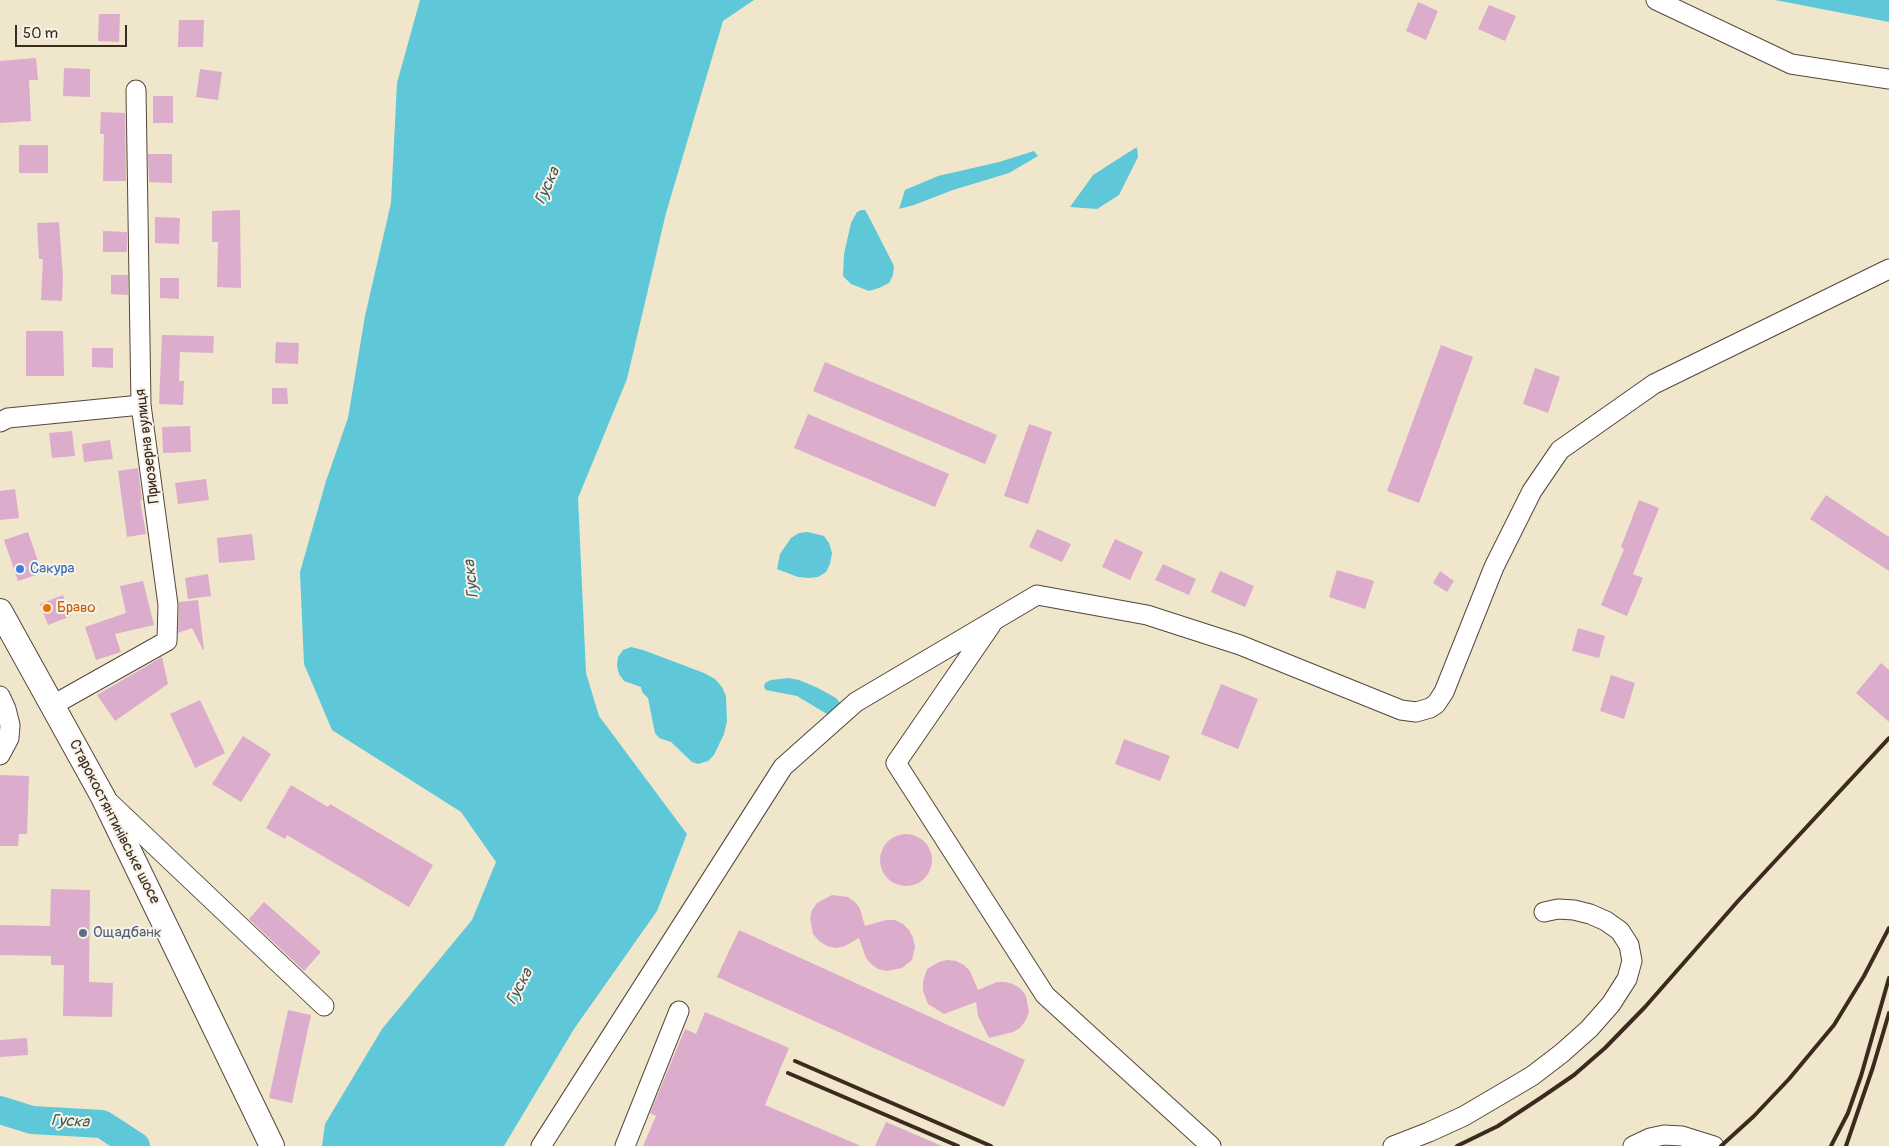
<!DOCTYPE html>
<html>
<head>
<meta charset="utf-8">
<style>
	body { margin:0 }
	#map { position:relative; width:1889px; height:1146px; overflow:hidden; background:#f0e6cb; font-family:Pangolin,sans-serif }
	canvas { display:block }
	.scale { position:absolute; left:15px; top:25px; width:112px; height:22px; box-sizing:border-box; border:2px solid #3b2a1e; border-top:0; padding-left:6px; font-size:15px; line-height:18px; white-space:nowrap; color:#3b2a1e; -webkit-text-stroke:4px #f7f3e8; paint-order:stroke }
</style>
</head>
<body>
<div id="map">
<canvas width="1889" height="1146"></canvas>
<div class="scale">50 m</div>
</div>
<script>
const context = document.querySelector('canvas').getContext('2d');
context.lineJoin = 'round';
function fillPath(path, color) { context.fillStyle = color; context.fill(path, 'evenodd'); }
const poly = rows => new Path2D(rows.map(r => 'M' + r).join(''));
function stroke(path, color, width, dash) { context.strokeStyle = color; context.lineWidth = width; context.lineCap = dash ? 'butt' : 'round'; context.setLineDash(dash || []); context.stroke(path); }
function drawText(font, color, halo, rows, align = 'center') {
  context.font = font + ' Pangolin,sans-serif'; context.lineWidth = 4; context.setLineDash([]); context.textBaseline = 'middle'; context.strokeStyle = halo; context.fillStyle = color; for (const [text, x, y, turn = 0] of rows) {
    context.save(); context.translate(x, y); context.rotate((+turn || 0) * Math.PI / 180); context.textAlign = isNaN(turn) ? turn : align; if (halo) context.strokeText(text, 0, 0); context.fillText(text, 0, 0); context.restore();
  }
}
fillPath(poly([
	[420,0,754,0,723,21,666,213,627,379,578,498,586,673,599,716,687,834,657,911,574,1029,504,1146,322,1146,325,1124,382,1029,472,920,496,862,461,812,332,730,304,664,300,572,326,481,348,418,365,316,391,203,397,83],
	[1775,0,1889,0,1889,22],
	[1137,147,1138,157,1119,195,1097,209,1070,207,1093,175],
	[1034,151,1038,156,1009,173,953,190,914,205,899,209,905,190,938,176,999,162],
	[861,210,865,210,868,215,894,266,893,275,889,283,879,288,869,291,851,284,843,276,844,254,851,223,857,212],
	[808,532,824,536,829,543,832,553,830,564,826,572,818,577,809,578,798,577,777,569,780,554,791,538,799,533],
	[631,647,643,650,704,673,715,679,722,687,726,696,727,721,724,734,714,755,708,761,698,764,692,762,671,742,659,738,655,733,648,698,642,692,641,687,624,681,619,674,617,666,618,657,623,650],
	[789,678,799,680,818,688,836,698,841,704,835,716,827,714,797,696,766,690,764,687,765,683,771,680]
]), '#5ec8d8');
stroke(poly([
	[0,1110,32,1120,102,1124,136,1146]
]), '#5ec8d8', 28);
fillPath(poly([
	[1418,2,1438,11,1426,40,1406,31],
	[1489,5,1516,16,1505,41,1478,29],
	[99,14,120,14,119,42,98,41],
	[179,20,204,20,203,47,178,47],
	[36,58,38,80,29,80,31,121,0,123,0,61],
	[64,68,90,69,90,97,63,96],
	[200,69,222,72,218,100,196,97],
	[153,96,173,96,173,123,153,123],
	[101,112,125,113,126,181,103,181,104,134,100,134],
	[19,145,48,145,48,173,19,173],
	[148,154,172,154,172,183,149,182],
	[240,210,241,288,217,287,218,242,212,242,212,211],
	[155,217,180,218,179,244,155,243],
	[59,222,63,277,62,301,41,300,43,259,39,259,37,223],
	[103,231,127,232,127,252,103,252],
	[111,275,128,275,128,295,111,294],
	[160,278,179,278,179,299,160,298],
	[26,331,63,331,64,376,26,376],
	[162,335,214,336,213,353,180,352,179,381,184,381,183,405,159,404],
	[276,342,299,343,298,364,275,363],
	[1441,345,1473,357,1419,503,1387,491],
	[92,348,113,348,113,368,92,367],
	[825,362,997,435,985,464,813,391],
	[1535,368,1560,377,1548,413,1523,404],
	[272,388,287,388,288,404,272,404],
	[808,414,949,474,935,507,794,448],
	[1029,424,1052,432,1028,504,1004,496],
	[190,426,191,452,163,453,162,427],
	[72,431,75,456,52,458,49,433],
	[110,440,113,459,84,462,82,444],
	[138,468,142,500,140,500,146,534,127,537,118,471],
	[206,479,209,500,178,504,175,483],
	[15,489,19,518,0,520,0,491],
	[1826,495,1889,537,1889,571,1810,519],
	[1639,500,1659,508,1633,574,1643,578,1627,616,1601,605,1624,549,1621,547],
	[1037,529,1071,544,1062,562,1029,547],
	[28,532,42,573,18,581,4,540],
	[252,534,255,560,219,563,217,538],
	[1115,539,1143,552,1130,580,1102,567],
	[1163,564,1196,579,1189,595,1155,580],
	[1337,570,1374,581,1365,609,1329,597],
	[1220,571,1254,586,1245,607,1211,592],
	[1440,571,1454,581,1447,592,1433,583],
	[208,574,211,596,188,599,185,578],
	[143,581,154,625,115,634,121,652,96,660,85,627,126,613,120,586],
	[63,595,71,616,48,625,40,604],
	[198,600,204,650,203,650,192,628,178,633,179,602],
	[1578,628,1605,636,1599,658,1572,651],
	[162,657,168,684,115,721,97,695],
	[1881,663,1889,670,1889,722,1856,693],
	[1611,675,1635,683,1624,719,1600,711],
	[1221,684,1258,699,1238,749,1201,734],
	[200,700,225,753,195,768,170,714],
	[243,736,271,754,241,802,212,784],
	[1124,739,1170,756,1160,781,1115,764],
	[0,775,29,776,27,834,19,834,18,846,0,846],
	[291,785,328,807,330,804,433,865,409,907,287,835,285,839,266,828],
	'880 860a26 26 0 1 1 52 0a26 26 0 1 1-52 0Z',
	[51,889,90,890,89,982,113,983,112,1017,63,1016,64,965,51,965,51,956,0,955,0,925,50,926],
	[832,895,848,897,855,902,860,909,865,926,886,920,895,920,903,924,909,930,913,938,915,947,912,960,902,968,886,971,878,969,871,964,866,958,859,938,845,946,836,948,827,946,819,941,813,934,810,918,812,910,817,903],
	[264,902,321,952,304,971,249,919],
	[739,930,1025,1060,1004,1107,717,977],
	[947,960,956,961,964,965,970,971,978,990,997,982,1005,982,1013,984,1021,989,1026,996,1029,1012,1026,1020,1020,1028,1013,1032,989,1038,978,1016,976,1002,944,1014,928,1004,923,991,923,982,927,969,939,962],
	[288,1010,311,1015,292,1103,269,1098],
	[705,1012,789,1048,765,1105,861,1146,643,1146,656,1116,650,1113,685,1029,696,1034],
	[27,1038,28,1055,0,1057,0,1040],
	[886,1122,942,1146,875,1146]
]), '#dcaccc');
const minor = poly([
	[1656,0,1791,64,1889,79],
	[0,422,8,418,141,405],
	[991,625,896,763,1045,995,1211,1146],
	[0,696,6,709,10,725,9,738,0,755],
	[53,705,167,641,168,605,141,405,136,90],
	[110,803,324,1006],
	[541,1146,783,767,856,702,1037,595,1147,615,1240,645,1401,710,1416,712,1430,708,1436,704,1444,692,1494,567,1532,491,1560,450,1654,384,1889,269],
	[625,1146,679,1011],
	[1393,1146,1429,1132,1464,1116,1532,1076,1562,1053,1589,1029,1611,1004,1627,979,1632,961,1629,945,1620,931,1606,921,1590,914,1574,910,1558,909,1544,912],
	[1633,1146,1650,1138,1664,1135,1682,1136,1714,1146]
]);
const major = poly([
	[0,611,103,797,272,1146]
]);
stroke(minor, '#564638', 21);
stroke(major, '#564638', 26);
stroke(minor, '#fff', 19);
stroke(major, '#fff', 24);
stroke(poly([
	[795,1061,991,1146],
	[788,1073,958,1146],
	[1457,1146,1498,1126,1542,1097,1574,1075,1605,1048,1645,1007,1738,901,1889,738],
	[1721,1146,1754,1116,1789,1079,1834,1025,1864,976,1889,928],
	[1831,1146,1848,1113,1861,1076,1889,978],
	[1846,1146,1873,1067,1889,1013]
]), '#3b2a1e', 4);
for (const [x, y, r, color] of [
	[20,569,5,"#3f7fe0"],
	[47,608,5,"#e8710a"],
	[83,933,5,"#5c6f8a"]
]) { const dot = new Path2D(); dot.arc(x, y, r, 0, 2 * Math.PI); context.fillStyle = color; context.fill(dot); stroke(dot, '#f7f3e8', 2); }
drawText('15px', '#3b2a1e', '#f7f3e8', [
	["Приозерна вулиця",148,446,-97],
	["Старокостянтинівське шосе",114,822,63]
]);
drawText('15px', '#366cbe', '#f7f3e8', [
	["Сакура",30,569]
], 'left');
drawText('15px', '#c56008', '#f7f3e8', [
	["Браво",57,608]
], 'left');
drawText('15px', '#4e5e75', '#f7f3e8', [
	["Ощадбанк",93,933]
], 'left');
drawText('italic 16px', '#465956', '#f7f3e8', [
	["Гуска",548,186,-66],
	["Гуска",472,579,-96],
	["Гуска",520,987,-62],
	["Гуска",70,1122,3]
]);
</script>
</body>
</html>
